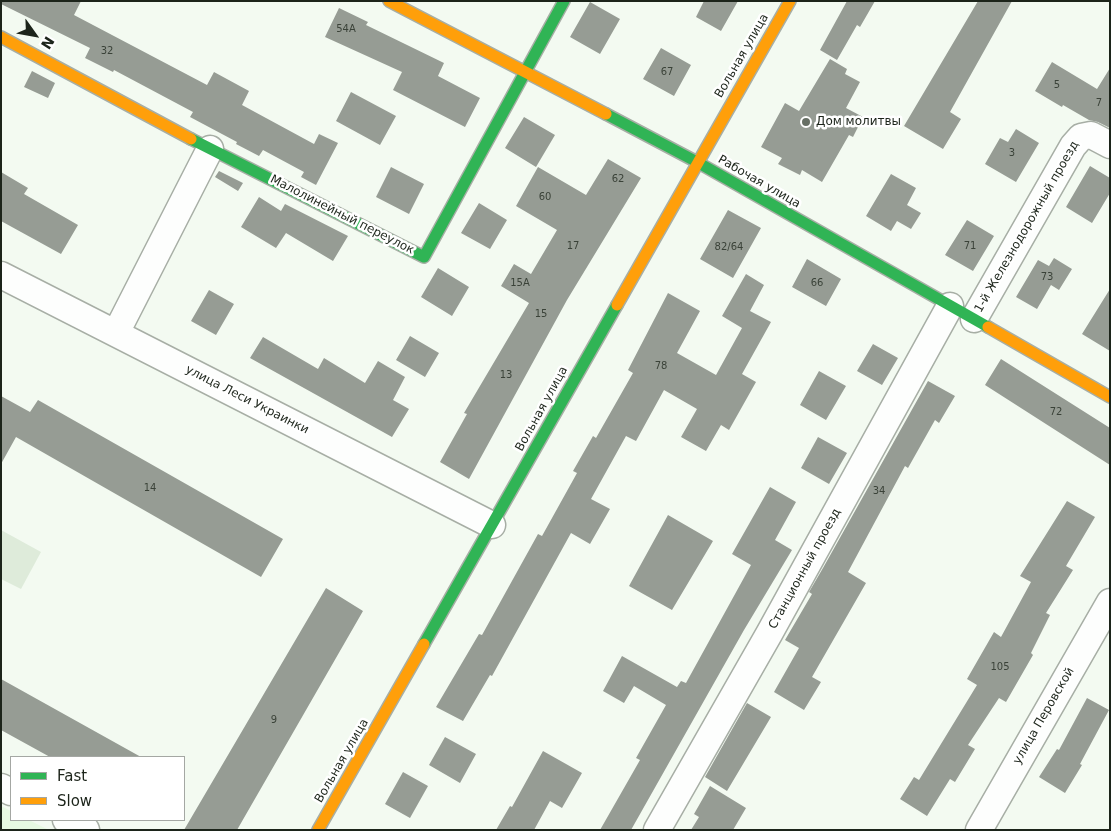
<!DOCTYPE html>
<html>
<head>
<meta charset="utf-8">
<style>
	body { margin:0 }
	#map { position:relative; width:1111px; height:831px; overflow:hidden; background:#f3faf1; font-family:"DejaVu Sans",sans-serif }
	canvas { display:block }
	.frame { position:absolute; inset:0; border:2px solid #1c241a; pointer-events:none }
	.legend { position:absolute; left:10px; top:756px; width:175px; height:65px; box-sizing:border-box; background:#fff; border:1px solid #a4a7a3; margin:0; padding:6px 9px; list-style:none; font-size:15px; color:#1c241a }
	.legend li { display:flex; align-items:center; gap:10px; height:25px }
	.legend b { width:25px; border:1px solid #a4a7a3 }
	.north { position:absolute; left:10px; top:10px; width:50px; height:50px; -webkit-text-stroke:4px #fff; paint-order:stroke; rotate:122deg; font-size:14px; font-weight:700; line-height:20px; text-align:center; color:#1c241a }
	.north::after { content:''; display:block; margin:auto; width:18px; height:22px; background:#1c241a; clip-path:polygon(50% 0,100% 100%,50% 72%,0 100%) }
</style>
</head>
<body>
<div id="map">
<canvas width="1111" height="831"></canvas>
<div class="frame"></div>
<ul class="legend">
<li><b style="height:6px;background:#30b455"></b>Fast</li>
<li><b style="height:6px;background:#ff9f0a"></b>Slow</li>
</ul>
<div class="north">N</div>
</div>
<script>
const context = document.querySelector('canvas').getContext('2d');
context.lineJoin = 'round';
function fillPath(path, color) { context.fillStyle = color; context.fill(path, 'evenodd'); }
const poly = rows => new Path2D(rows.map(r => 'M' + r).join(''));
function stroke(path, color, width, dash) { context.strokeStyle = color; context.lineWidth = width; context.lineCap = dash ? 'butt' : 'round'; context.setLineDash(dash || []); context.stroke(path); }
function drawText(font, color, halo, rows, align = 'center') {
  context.font = font + ' "DejaVu Sans",sans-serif'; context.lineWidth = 5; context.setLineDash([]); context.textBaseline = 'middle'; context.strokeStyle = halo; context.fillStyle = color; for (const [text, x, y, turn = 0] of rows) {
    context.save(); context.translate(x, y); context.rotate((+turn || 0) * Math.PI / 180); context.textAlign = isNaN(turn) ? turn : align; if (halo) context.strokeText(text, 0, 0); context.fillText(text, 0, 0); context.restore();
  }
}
fillPath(poly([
	[1,806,11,811,11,820,29,820,49,830,1,830]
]), '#e7f9e2');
fillPath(poly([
	[1,530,41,552,21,589,1,579]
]), '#deebda');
fillPath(poly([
	[1,1,81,1,74,15,207,85,214,72,249,91,242,105,314,144,319,134,338,143,316,185,301,177,304,172,263,150,259,156,236,144,237,142,190,117,193,112,114,70,113,72,85,58,90,48,1,4],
	[704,1,738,1,721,31,696,17],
	[847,1,875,1,860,27,857,25,837,60,820,50],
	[978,1,1012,1,950,112,961,119,943,149,904,126],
	[590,2,620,19,600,54,570,37],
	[339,8,368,22,366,25,444,63,438,76,480,98,465,127,393,90,402,72,325,37],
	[661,48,691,65,674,96,643,79],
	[830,59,847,69,845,74,860,82,846,108,863,117,853,137,849,135,822,182,802,170,800,175,778,164,782,158,761,147,785,103,799,111],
	[1052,62,1097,89,1110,68,1110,128,1098,122,1089,120,1063,105,1062,107,1035,91],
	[32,71,55,83,48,98,24,87],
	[351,92,396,116,380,145,336,121],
	[524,117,555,135,536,167,505,148],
	[1016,129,1039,143,1016,182,985,164,1000,138,1008,142],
	[608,159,641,178,567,300,469,479,440,462,467,414,464,413,529,303,501,286,514,264,531,274,557,230,516,206,538,167,586,195],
	[1090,166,1110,178,1110,193,1092,223,1066,207],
	[391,167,424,184,409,214,376,197],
	[219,171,243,183,238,191,215,177],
	[1,172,28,188,24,194,78,225,61,254,1,221],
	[891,174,916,188,907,205,921,213,911,229,897,221,891,231,866,216],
	[259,197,281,211,285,204,348,236,333,261,286,233,276,248,241,227],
	[479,203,507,220,490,249,461,233],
	[728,210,761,228,733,278,700,259],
	[967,220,994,236,973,271,945,255],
	[1054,258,1072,269,1059,290,1051,285,1037,309,1016,297,1038,260,1049,266],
	[807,259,841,279,826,306,792,287],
	[438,268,469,287,452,316,421,297],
	[746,274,764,285,750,311,771,322,742,374,756,382,729,430,721,425,706,451,681,437,697,409,664,390,636,441,626,436,591,499,610,509,590,544,571,533,492,676,490,675,463,721,436,707,479,634,482,635,538,534,542,536,577,473,573,471,593,436,596,438,633,373,628,370,668,293,700,311,677,353,716,375,742,328,722,316],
	[1110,289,1110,351,1082,334],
	[209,290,234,304,216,335,191,321],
	[410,336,439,353,425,377,396,360],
	[263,337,318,369,324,358,365,383,378,361,405,377,393,400,409,409,392,437,250,358],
	[873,344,898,358,882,385,857,371],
	[1001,359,1110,428,1110,465,985,385],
	[819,371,846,386,826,420,800,405],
	[928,381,955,396,939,423,935,420,908,468,905,466,848,572,866,583,812,677,821,682,804,710,774,692,799,648,785,640,812,594,809,592,823,568],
	[1,396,30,412,38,400,283,539,261,577,16,437,1,464],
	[818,437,847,453,829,484,801,468],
	[770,487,796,502,775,540,792,550,744,630,631,830,600,830,640,760,636,758,666,705,634,686,624,703,603,691,622,656,677,687,681,681,686,683,751,565,732,554],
	[1067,501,1095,517,1066,566,1073,570,1046,613,1050,615,1031,653,1033,655,1006,702,999,698,968,745,975,749,955,782,950,779,927,816,900,799,914,777,919,780,977,685,967,679,994,632,1001,637,1031,582,1020,576],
	[668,515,713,541,672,610,629,586],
	[326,588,363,611,237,830,184,830],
	[1,679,141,757,50,757,1,730],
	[1087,698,1109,710,1080,764,1082,765,1065,793,1039,777,1057,749,1059,750],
	[747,703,771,717,727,791,705,777],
	[445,737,476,754,460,783,429,765],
	[543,751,582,773,562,808,550,801,534,830,496,830,510,806,512,807],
	[403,772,428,786,410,818,385,804],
	[710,786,746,808,733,830,691,830,699,817,694,814]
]), '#969c94');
const street = poly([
	[1,275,492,525],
	[974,319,1073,146,1081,137,1091,135,1110,145],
	[116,333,210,149],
	[1,787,11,792],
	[66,820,86,830],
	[657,830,769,634,950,306],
	[979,830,1110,602]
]);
const fast = poly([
	[606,114,697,162,988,327],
	[191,139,424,257,564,1],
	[424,644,617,305]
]);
const slow = poly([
	[389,1,606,114],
	[1,37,191,139],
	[617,305,790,1],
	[988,327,1110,397],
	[318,830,424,644]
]);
stroke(street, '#a7aea5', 29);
stroke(fast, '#a7aea5', 14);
stroke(slow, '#a7aea5', 14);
stroke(street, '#fdfefd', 26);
stroke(fast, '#30b455', 11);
stroke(slow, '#ff9f0a', 11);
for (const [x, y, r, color] of [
	[806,122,5,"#676f65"]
]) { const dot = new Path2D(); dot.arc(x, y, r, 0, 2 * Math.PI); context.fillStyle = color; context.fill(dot); stroke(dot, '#fff', 2); }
drawText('10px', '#3a4238', null, [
	["54А",346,29],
	["32",107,51],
	["67",667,72],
	["5",1057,85],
	["7",1099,103],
	["3",1012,153],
	["62",618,179],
	["60",545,197],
	["17",573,246],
	["71",970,246],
	["82/64",729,247],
	["73",1047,277],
	["15А",520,283],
	["66",817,283],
	["15",541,314],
	["78",661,366],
	["13",506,375],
	["72",1056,412],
	["14",150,488],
	["34",879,491],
	["105",1000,667],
	["9",274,720]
]);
drawText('12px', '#1c241a', '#fff', [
	["Вольная улица",742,56,-60],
	["Рабочая улица",759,182,30],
	["Малолинейный переулок",342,215,27],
	["1-й Железнодорожный проезд",1027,227,-60],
	["улица Леси Украинки",247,400,27],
	["Вольная улица",542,409,-61],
	["Станционный проезд",805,569,-61],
	["улица Перовской",1044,716,-60],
	["Вольная улица",342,761,-60]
]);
drawText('12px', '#1c241a', '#fff', [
	["Дом молитвы",816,122]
], 'left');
</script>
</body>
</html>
